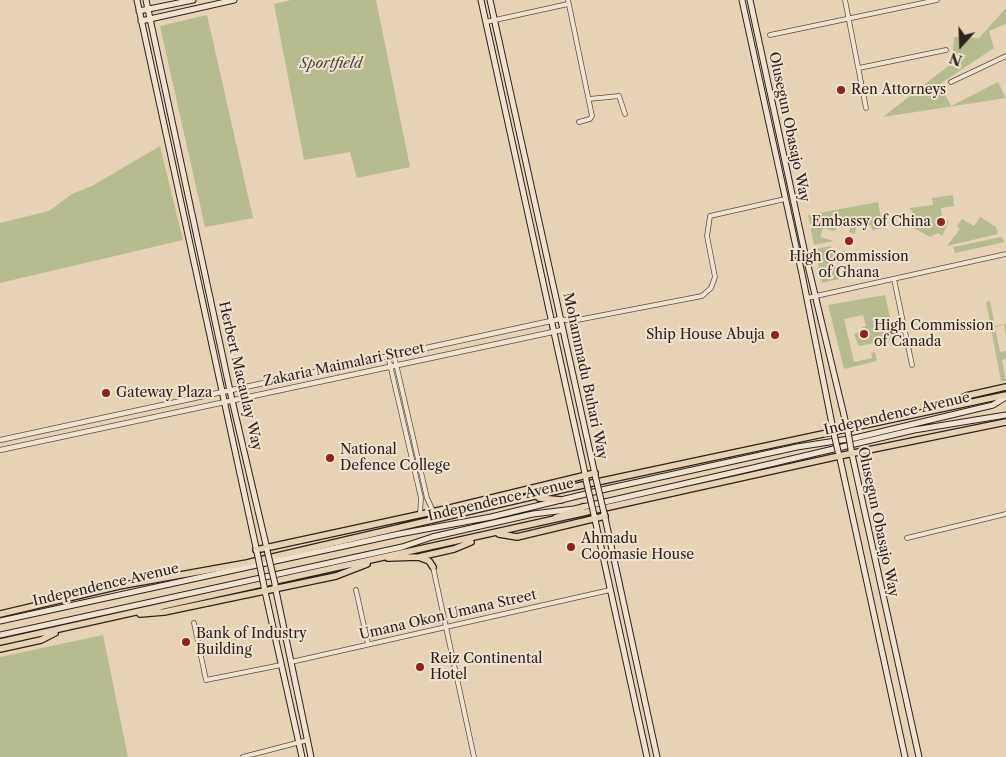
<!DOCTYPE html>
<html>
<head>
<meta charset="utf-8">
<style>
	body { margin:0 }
	#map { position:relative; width:1006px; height:757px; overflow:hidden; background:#e6d3b6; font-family:"Libre Caslon Text",serif }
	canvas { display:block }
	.north { position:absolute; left:936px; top:20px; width:50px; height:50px; -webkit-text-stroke:4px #efe2d0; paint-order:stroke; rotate:200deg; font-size:14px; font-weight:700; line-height:20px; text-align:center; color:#2f221d }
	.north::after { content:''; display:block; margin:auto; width:18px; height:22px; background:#2f221d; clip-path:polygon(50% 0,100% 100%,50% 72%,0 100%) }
</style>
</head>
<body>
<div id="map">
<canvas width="1006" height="757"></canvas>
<div class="north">N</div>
</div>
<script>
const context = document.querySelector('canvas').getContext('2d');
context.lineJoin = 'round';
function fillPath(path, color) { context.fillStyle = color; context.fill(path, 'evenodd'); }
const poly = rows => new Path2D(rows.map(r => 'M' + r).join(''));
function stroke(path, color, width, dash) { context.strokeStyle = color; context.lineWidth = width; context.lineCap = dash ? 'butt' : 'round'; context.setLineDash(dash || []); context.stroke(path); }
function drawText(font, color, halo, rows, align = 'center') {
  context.font = font + ' "Libre Caslon Text",serif'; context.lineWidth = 4; context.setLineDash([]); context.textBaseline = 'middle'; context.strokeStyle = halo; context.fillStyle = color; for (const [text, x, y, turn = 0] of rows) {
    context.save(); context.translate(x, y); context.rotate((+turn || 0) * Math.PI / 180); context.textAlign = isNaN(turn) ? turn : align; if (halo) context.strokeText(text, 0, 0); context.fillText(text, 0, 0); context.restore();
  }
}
fillPath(poly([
	[291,0,376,0,410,167,357,178,350,152,304,160,274,4],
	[1006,8,1006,24,989,31,994,48,940,84,951,106,998,82,1006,98,883,117,952,63,954,37,979,38],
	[207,15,253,218,205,227,160,26],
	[160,146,183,240,0,283,0,223,49,211,72,194,92,186],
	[953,195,954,206,941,208,942,217,949,221,942,236,938,233,930,237,910,226,914,220,912,211,909,208,933,205,932,198],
	[878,202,883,228,872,230,871,225,856,228,855,234,849,232,850,228,838,224,835,231,823,228,820,237,834,241,814,245,808,215],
	[980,217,996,227,998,234,947,246,960,229,957,226,962,219,974,226],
	[1001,237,1005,242,955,253,953,247],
	[831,246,832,253,845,251,846,254,833,257,839,279,822,283,815,249],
	[885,295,895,339,859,346,854,334,863,331,862,327,866,326,863,315,844,319,854,362,872,358,871,353,875,352,877,361,844,369,828,305],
	[990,301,995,326,1006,324,1006,336,1004,325,995,327,1000,352,1006,351,1006,358,1002,360,1006,381,1001,381,986,302],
	[103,635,128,757,0,757,0,657]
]), '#b6bc8d');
const minor = poly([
	[568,0,592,116,590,119,579,122],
	[845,0,866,108],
	[486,22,568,4],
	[770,35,937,0],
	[859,68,946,50],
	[951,82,1006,56],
	[589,99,619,96,625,114],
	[894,279,912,365],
	[807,298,1006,254],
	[560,319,572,321,702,296,711,288,715,277,707,236,710,216,785,199],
	[394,355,427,498,433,511],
	[388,356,421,498,420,514],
	[907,538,1006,514],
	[433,567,474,757],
	[356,590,368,644],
	[194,623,206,680,281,665],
	[291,662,610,590],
	[243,757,308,740]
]);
const tertiary = poly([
	[0,440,560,319],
	[0,450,562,330]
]);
const secondary = poly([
	[137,0,257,552],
	[146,0,232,400,267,549],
	[481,0,586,478],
	[490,0,596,479],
	[742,0,802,274,834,434],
	[750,0,804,249,848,432],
	[139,11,193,0],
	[141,21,234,0],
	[851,450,919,757],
	[839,454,905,757],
	[604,513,657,757],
	[594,515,647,757],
	[275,586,311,757],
	[264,587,302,757],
	[0,621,399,534,491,517,606,489,797,447,855,438,993,405,1006,397],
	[0,635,402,547,432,537,533,514,574,509,753,468,914,430,1006,415]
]);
const primary = poly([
	[947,406,966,396,1006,387],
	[539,498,561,500],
	[555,518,583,507],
	[499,534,517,537,605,516],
	[256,550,450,508,595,473],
	[388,558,419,557,454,549,471,542],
	[421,558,429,561,433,567],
	[0,614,119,586,247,563,569,488,1006,395],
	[140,614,164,612,336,576,367,564],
	[0,642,839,456,1006,422],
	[0,649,41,640,55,633]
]);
stroke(minor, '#5d4e43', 5.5);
stroke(tertiary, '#5d4e43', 6);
stroke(secondary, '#2f221d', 7);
stroke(primary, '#2f221d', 8);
stroke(minor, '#efe2d0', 4);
stroke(tertiary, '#efe2d0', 4.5);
stroke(secondary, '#efe2d0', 5);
stroke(primary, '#e6d3b6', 5.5);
const secondaryBridge = poly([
	[848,432,851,449],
	[834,434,838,451],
	[596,479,604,513],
	[586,480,594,515],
	[267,550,275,584],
	[257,552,264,586]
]);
stroke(secondaryBridge, '#2f221d', 7, []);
stroke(secondaryBridge, '#efe2d0', 5);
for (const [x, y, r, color] of [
	[841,90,5,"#8f2418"],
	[941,222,5,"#8f2418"],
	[849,241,5,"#8f2418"],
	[864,334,5,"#8f2418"],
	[775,335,5,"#8f2418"],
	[106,393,5,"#8f2418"],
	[330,458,5,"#8f2418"],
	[571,547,5,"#8f2418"],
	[186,642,5,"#8f2418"],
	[420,667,5,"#8f2418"]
]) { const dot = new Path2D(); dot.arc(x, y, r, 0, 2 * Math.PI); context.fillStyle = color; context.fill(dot); stroke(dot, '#efe2d0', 2); }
drawText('italic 14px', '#514839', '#efe2d0', [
	["Sportfield",331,64]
]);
drawText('14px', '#2f221d', '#efe2d0', [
	["Ren Attorneys",851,90],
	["Embassy of China",931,222,"right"],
	["High Commission",849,257,"center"],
	["of Ghana",849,273,"center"],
	["High Commission",874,326],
	["of Canada",874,342],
	["Ship House Abuja",765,335,"right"],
	["Gateway Plaza",116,393],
	["National",340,450],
	["Defence College",340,466],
	["Ahmadu",581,539],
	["Coomasie House",581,555],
	["Bank of Industry",196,634],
	["Building",196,650],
	["Reiz Continental",430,659],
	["Hotel",430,675]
], 'left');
drawText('14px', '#2f221d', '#efe2d0', [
	["Olusegun Obasajo Way",789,127,78],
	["Zakaria Maimalari Street",344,365,-12],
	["Herbert Macaulay Way",240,376,77],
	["Mohammadu Buhari Way",585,376,78],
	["Independence Avenue",897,414,-13],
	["Independence Avenue",501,500,-13],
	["Olusegun Obasajo Way",878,522,78],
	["Independence Avenue",106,585,-13],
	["Umana Okon Umana Street",448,615,-13]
]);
</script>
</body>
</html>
